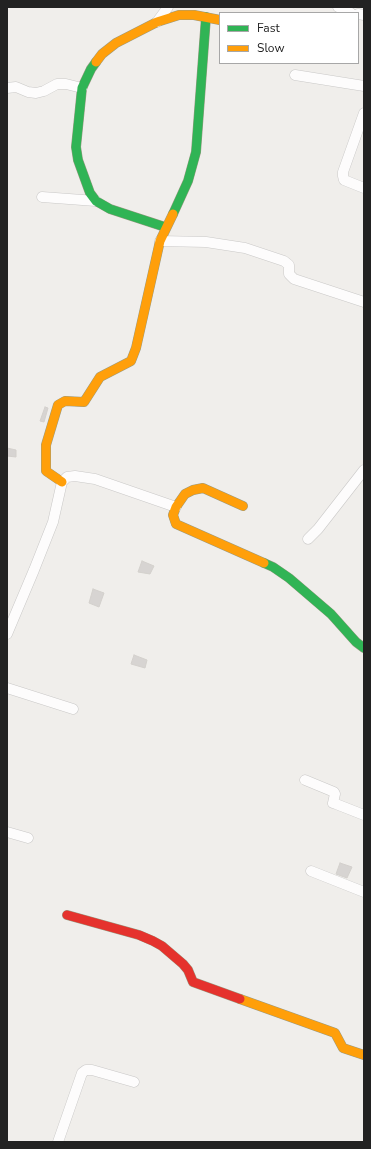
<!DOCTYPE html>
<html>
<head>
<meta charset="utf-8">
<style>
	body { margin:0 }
	#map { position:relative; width:371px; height:1149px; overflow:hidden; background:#f0eeeb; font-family:"Nunito Sans",sans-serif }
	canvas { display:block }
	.frame { position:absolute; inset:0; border:8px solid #222; pointer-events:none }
	.legend { position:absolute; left:219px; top:12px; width:140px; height:52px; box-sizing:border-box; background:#fff; border:1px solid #a7a7a7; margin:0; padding:5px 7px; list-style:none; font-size:12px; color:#222 }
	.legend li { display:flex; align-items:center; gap:8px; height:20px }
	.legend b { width:20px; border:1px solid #a7a7a7 }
</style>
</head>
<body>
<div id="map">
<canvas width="371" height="1149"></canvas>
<div class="frame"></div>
<ul class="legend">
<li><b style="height:5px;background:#30b455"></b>Fast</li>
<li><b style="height:5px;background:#ff9f0a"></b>Slow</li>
</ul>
</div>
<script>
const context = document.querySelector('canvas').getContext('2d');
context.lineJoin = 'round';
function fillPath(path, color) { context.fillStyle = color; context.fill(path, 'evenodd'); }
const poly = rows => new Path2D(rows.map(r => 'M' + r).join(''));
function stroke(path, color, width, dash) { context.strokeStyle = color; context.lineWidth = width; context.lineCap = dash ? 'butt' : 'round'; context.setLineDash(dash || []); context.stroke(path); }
const building = poly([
	[45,407,48,408,44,422,40,421,45,407],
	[7,448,16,450,16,457,7,456,7,448],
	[142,561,154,566,150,574,138,572,142,561],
	[93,589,104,593,99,607,89,603,93,589],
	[134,655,147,660,145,668,131,664,134,655],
	[340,863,352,867,347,878,336,874,340,863]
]);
fillPath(building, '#d7d4d2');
stroke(building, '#d3d0cc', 1);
const street = poly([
	[338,7,351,13],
	[358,14,364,15],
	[157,22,168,7],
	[295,75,364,86],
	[7,88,16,87,28,92,36,93,44,91,57,84,66,84,82,88],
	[364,113,343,172,343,176,344,180,364,188],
	[42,197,96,201],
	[160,241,206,242,245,248,284,261,289,265,289,274,294,279,364,302],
	[308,539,318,529,364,470],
	[7,634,34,570,53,522,62,482,67,477,75,476,95,479,176,507],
	[7,688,73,709],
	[305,780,334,792,335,794,333,803,336,804,364,815],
	[7,832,28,838],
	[311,871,364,892],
	[58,1142,82,1073,86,1070,92,1070,134,1082]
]);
const fast = poly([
	[96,62,91,69,82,88,76,147,78,160,90,193,96,201,110,209,165,227],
	[173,214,188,181,196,152,206,17],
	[264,563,273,567,289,578,331,614,356,642,364,648]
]);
const slow = poly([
	[96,62,102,54,116,43,157,22,179,15,194,15,220,20],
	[62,482,46,471,46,445,58,405,65,401,84,402,100,377,131,361,136,348,160,241,173,214],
	[243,506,203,488,193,490,185,494,176,507,173,515,176,524,264,563],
	[240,999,335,1033,343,1048,364,1055]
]);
const jam = poly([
	[67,915,139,935,153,941,162,946,183,964,188,970,193,982,240,999]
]);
stroke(street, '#c9c8c7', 11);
stroke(fast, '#999a82', 10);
stroke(slow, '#999a82', 10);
stroke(jam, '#999a82', 10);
stroke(street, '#fdfcfc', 10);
stroke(fast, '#30b455', 9);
stroke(slow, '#ff9f0a', 9);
stroke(jam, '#e5322d', 9);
</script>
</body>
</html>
